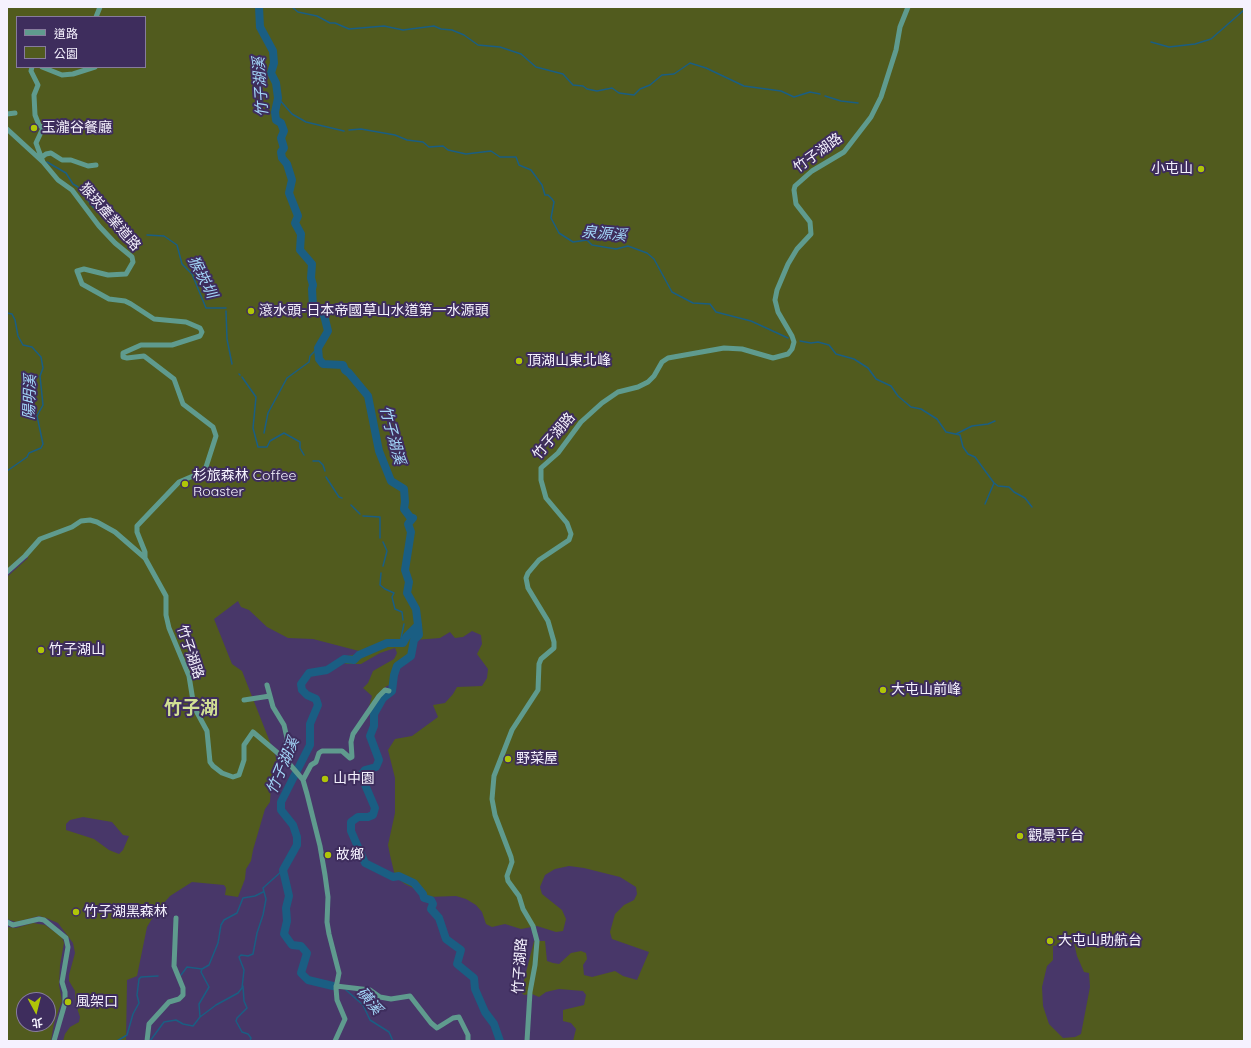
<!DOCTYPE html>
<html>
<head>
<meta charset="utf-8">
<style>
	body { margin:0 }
	#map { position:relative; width:1251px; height:1048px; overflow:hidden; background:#483769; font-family:Quicksand,"Noto Sans TC",sans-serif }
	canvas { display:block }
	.frame { position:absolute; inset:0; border:8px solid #f5f2fe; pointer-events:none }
	.legend { position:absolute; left:16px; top:16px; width:130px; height:52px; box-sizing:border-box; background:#3e2d5d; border:1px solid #877c9d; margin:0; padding:5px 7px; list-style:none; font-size:12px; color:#f5f2fe }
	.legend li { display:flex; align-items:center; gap:8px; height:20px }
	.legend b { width:20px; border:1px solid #877c9d }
	.north { position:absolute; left:16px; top:992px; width:40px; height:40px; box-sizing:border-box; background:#3e2d5d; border:1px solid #877c9d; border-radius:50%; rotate:173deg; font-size:11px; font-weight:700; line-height:16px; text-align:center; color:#f5f2fe }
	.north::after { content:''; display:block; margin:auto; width:14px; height:18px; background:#afc508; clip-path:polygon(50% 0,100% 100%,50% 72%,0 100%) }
</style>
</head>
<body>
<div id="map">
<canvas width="1251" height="1048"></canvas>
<div class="frame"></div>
<ul class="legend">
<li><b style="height:5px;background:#5f9b8e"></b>道路</li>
<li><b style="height:11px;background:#515b1e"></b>公園</li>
</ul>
<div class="north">北</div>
</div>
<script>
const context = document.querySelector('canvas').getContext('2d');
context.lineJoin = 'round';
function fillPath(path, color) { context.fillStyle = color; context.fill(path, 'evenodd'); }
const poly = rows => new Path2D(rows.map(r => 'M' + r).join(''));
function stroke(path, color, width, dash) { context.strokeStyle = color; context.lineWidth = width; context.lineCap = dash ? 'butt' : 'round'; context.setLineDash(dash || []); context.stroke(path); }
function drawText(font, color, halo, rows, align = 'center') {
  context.font = font + ' Quicksand,"Noto Sans TC",sans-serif'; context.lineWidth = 4; context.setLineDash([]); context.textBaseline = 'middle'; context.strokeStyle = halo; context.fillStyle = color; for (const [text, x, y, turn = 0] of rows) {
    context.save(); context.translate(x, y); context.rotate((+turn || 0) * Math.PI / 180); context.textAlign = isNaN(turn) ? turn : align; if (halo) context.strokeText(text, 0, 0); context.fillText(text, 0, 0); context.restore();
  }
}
fillPath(poly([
	[7,7,1244,7,1244,1041,573,1041,576,1029,571,1023,563,1021,563,1010,584,1005,586,995,583,991,559,989,546,992,539,997,532,994,524,995,521,992,534,941,545,941,547,961,553,963,559,964,571,953,581,951,586,953,587,959,583,965,584,975,592,977,615,971,623,976,637,980,649,952,612,939,610,932,615,914,624,905,634,900,637,894,636,887,620,877,584,868,569,866,555,869,545,875,540,887,542,894,562,910,566,919,563,931,556,932,537,926,521,929,505,924,492,927,486,924,482,912,476,905,466,899,456,896,427,897,413,888,405,884,398,879,394,872,390,855,388,845,395,813,395,778,388,750,395,739,412,736,438,717,433,705,445,703,453,694,457,687,482,686,487,678,488,669,477,654,482,644,481,635,472,631,463,637,455,638,450,632,440,638,415,640,414,656,410,661,399,668,395,682,385,687,376,709,370,713,368,710,372,696,363,688,368,683,373,671,394,659,397,653,395,648,380,653,361,664,346,664,340,659,341,657,358,654,359,651,313,639,288,638,267,627,249,610,241,607,238,601,214,619,232,664,242,671,279,765,274,771,271,785,270,802,265,809,253,850,251,861,246,869,245,879,238,897,225,895,226,888,224,885,192,882,170,896,156,912,147,927,137,976,127,980,126,1041,63,1041,65,1034,70,1027,79,1022,80,1017,76,1005,75,991,69,981,69,975,75,953,73,943,58,923,46,918,39,916,16,922,7,919,7,577,28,558,28,556,19,558,7,570],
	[17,17,145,17,145,67,17,67],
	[83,817,112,822,123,835,129,836,123,850,119,854,109,850,94,839,66,830,66,824,70,820],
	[1074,943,1077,956,1084,972,1089,973,1090,987,1081,1034,1075,1037,1063,1038,1049,1024,1043,1006,1042,987,1047,966,1053,960,1053,946],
	[33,923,45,925,62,937,64,943,60,965,59,985,62,1001,54,1023,51,1041,7,1041,7,927,16,928],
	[24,1000,48,1000,48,1024,24,1024]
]), '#515b1e');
stroke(poly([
	[292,7,298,12,317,16,330,23,335,23,349,29,384,26,403,30,434,26,441,29,452,30,464,35,478,45,500,47,521,54,536,67,563,74,573,85,583,86,587,89,597,91,612,88,619,93,634,95,640,89,650,85,662,75,674,74,690,63,706,68,744,86,781,91,794,97,810,92,820,94],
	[1151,42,1169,47,1195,44,1211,39,1244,10],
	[825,96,841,101,858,103],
	[278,98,292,114,306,122,344,131],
	[349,130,361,129,395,135,407,140,423,142,429,147,443,146,448,150,466,154,491,151,500,157,516,157,519,165,531,170,542,185,545,195,548,195,552,199,554,202,551,218,559,233,573,242,587,240,592,245,616,249,628,246,647,253,654,259,672,292,693,303,710,304,716,312,751,321,788,338],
	[47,162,66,173,73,184,78,187,93,207,100,211],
	[103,214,107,221],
	[117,232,131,238,134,238],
	[147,235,164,236,177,245,182,264,192,274,206,308,226,308],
	[226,311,227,339,232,364],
	[7,313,12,314,15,320,18,336,23,345,32,347,41,357,43,368,40,376,43,405,37,416,43,444,41,448,29,453,27,457,7,471,7,477],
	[800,341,811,343,818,342,829,345,836,354,854,359,868,368,876,379,891,386,898,396,911,407,921,409,937,419,946,432,960,435,963,447,968,454,975,457,994,483,998,486,1009,487,1014,492,1025,498,1032,507],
	[239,374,240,375],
	[242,377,256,397,253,428,258,447,267,447,270,441,284,433,300,442,300,448,304,455],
	[264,433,268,413,287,378,309,362,310,356,318,348],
	[956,434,972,426,988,424,995,421],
	[313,461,319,461,323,465,325,471],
	[326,477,339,497,342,498],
	[985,504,994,483],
	[351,505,360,514],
	[363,516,380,517,380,538],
	[383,566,387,551,383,542],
	[381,573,380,585,385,589,394,593,392,597,395,609,402,612,403,620],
	[400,643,404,624],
	[181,975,187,967,202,969,209,965,218,943,221,925,224,920,237,913,243,898,255,896,263,892],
	[243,986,244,1001,247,1008,237,1018,236,1021,242,1032,248,1034,251,1038,250,1041],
	[346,990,363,1005,370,1020,389,1032,393,1041],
	[200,1017,199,1004,209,987,201,972,202,969],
	[117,1041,127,1035,133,1014,139,1003,137,995,139,979,141,977,158,976],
	[150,1041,164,1022,176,1020,183,1024,193,1026,200,1017,216,1005,238,993,242,988,244,970,239,957,241,955,248,956,253,954,257,933,263,915,266,899,263,888,283,870]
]), '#1a5e83', 1.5);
stroke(poly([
	[259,7,260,27,273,51,274,63,271,73,276,83,278,98,275,112,276,120,281,123,284,131,281,138,284,148,281,152,282,158,287,164,292,180,289,193,298,216,295,223,301,234,300,250,312,264,311,278,313,285,312,289,313,307,324,315,328,331,318,348,319,359,323,364,343,365,345,370,349,373,368,396,379,451,391,481,404,489,405,502,404,509,410,517,413,518,408,524,411,532,405,570,409,582,407,593,416,609,418,625,407,636,403,643,387,643,359,655,354,660,344,659,327,670,309,673,301,684,302,690,307,695,316,699,318,705,310,724,310,745,281,802,281,810,293,825,297,837,297,845,283,870,289,896,286,908,287,921,284,934,292,945,301,946,307,953,301,973,308,980,333,986],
	[418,625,419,635,414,640,411,656,397,666,394,675,392,691,383,698,374,714,374,726,370,736,379,760,376,767,365,770,362,774,363,780,375,808,373,815,368,817,358,817,351,822,351,831,365,863,393,877,399,876,414,883,423,894,424,898,431,900,433,904,431,909,439,918,446,939,461,950,457,964,474,978,475,989,485,1012,494,1024,500,1041]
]), '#1a5e83', 8);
stroke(poly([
	[96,17,100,7],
	[32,67,31,71,38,85,34,95,35,115,39,125,43,128,36,143,43,162,58,180,72,190,99,226,115,243,132,257,133,262,126,274,108,275,84,269,77,271,82,284,109,299,125,301,131,304,154,319,186,322,200,328,202,332,200,336,172,345,141,345,123,353,123,357,127,358,144,356,174,379,183,404,213,427,216,436,206,467,200,473,179,482,137,526,137,532,145,552,145,558],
	[42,67,62,75,73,74,95,67],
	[7,114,15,113],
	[7,129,43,162],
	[42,157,46,154,51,153,62,160,71,160,88,166,96,165],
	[7,572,25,556,40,539,72,527,81,521,90,520,97,522,115,532,145,558,166,596,166,615,169,628,189,676,194,707,207,731,210,762,213,766,222,773,233,777,239,775,244,760,244,745,253,732,286,760,298,774,303,780,307,794,320,846,325,875,328,897,327,922,329,934,339,973,336,988,337,1000,345,1019,335,1041],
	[267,685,273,707,284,725,287,738,285,747,286,760],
	[244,700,270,696],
	[303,780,311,765,316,762,319,753,322,751,342,751,350,758,352,757,351,742,353,734,379,696,385,690,389,691],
	[7,922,13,925,39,919,44,920,66,938,68,947,62,982,65,992,65,1003,54,1041],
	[336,986,370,990,380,997,391,999,410,996,431,1023,437,1028,453,1018,459,1017,468,1035,468,1041],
	[147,1041,149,1024,169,1002,179,999,183,995,183,988,174,966,176,918],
	[527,1041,530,992,535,965,537,941,533,926,523,909,519,896,508,881,507,876,512,862,511,857,495,815,492,799,494,776,512,730,538,690,539,664,541,659,554,648,554,642,548,621,528,588,526,578,528,573,539,560,569,540,571,534,567,523,546,498,541,480,541,468,558,453,581,422,602,403,618,392,638,387,648,382,654,376,662,362,668,358,724,348,742,349,773,358,788,354,792,349,794,342,792,336,778,312,775,300,777,290,788,264,797,249,811,234,810,222,796,204,794,190,795,186,812,171,844,152,871,117,881,97,896,50,900,27,908,7]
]), '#5f9b8e', 5);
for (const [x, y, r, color] of [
	[34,128,4,"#afc508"],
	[1201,169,4,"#afc508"],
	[251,311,4,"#afc508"],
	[519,361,4,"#afc508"],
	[185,484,4,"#afc508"],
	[41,650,4,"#afc508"],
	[883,690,4,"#afc508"],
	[508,759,4,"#afc508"],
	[325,779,4,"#afc508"],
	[1020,836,4,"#afc508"],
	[328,855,4,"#afc508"],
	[76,912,4,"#afc508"],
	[1050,941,4,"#afc508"],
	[68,1002,4,"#afc508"]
]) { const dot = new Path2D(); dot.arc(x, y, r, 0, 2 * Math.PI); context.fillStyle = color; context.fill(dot); stroke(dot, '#3e2d5d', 1.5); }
drawText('14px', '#f5f2fe', '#3e2d5d', [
	["玉瀧谷餐廳",42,128],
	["小屯山",1193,169,"right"],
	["滾水頭-日本帝國草山水道第一水源頭",259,311],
	["頂湖山東北峰",527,361],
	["杉旅森林 Coffee",193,476],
	["Roaster",193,492],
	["竹子湖山",49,650],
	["大屯山前峰",891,690],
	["野菜屋",516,759],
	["山中園",333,779],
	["觀景平台",1028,836],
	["故鄉",336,855],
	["竹子湖黑森林",84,912],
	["大屯山助航台",1058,941],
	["風架口",76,1002]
], 'left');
drawText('14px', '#f5f2fe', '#3e2d5d', [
	["竹子湖路",818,153,-36],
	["猴崁產業道路",110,217,49],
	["竹子湖路",554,436,-49],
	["竹子湖路",190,652,71],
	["竹子湖路",520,966,-86]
]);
drawText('italic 15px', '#a3d6f8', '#3e2d5d', [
	["竹子湖溪",261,87,-94],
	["泉源溪",604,234,5],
	["猴崁圳",202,277,63],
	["陽明溪",30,397,-88],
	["竹子湖溪",392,435,75],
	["竹子湖溪",283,766,-67],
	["磺溪",369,1001,50]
]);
drawText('bold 18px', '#d1e094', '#3e2d5d', [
	["竹子湖",191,709]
]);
</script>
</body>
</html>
